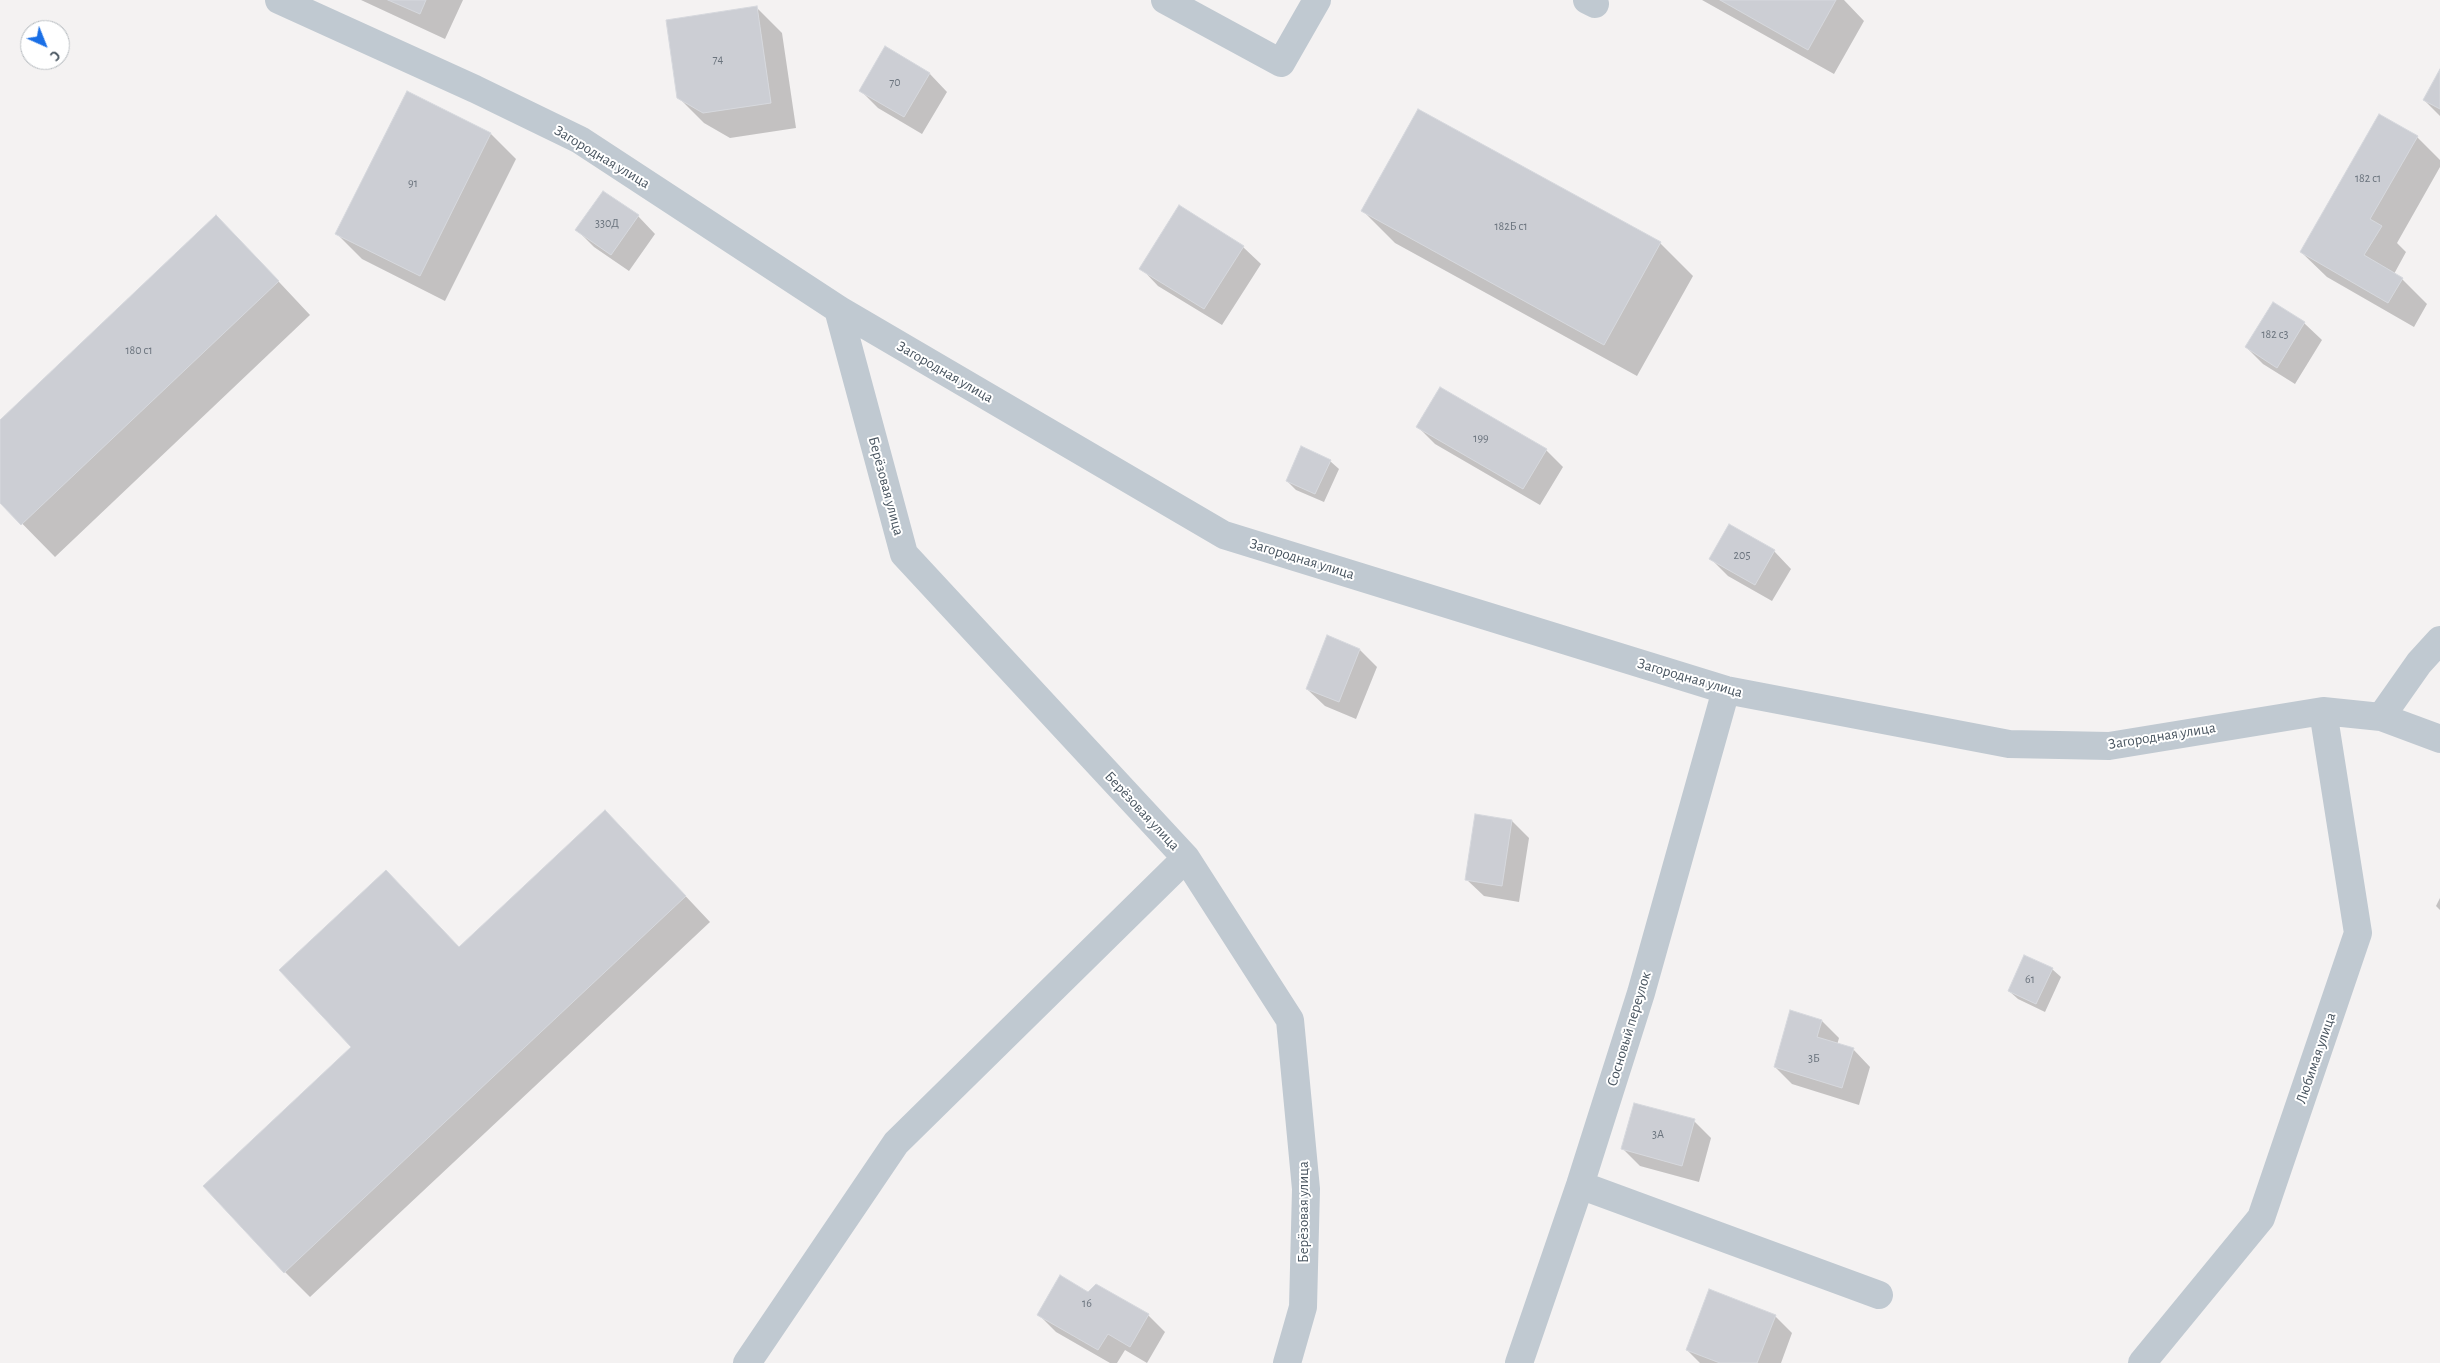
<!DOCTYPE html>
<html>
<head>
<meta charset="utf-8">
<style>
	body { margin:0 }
	#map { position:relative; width:2440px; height:1363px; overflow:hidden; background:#f4f2f2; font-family:"Alegreya Sans",sans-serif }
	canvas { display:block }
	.north { position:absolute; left:20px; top:20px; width:50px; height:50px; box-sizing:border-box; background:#fff; border:1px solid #b6bbbf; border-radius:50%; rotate:136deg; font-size:14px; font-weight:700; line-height:20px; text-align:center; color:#495560 }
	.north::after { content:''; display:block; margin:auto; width:18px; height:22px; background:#1a6fe6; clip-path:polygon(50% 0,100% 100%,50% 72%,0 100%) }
</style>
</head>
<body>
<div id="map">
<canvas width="2440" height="1363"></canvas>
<div class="north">С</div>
</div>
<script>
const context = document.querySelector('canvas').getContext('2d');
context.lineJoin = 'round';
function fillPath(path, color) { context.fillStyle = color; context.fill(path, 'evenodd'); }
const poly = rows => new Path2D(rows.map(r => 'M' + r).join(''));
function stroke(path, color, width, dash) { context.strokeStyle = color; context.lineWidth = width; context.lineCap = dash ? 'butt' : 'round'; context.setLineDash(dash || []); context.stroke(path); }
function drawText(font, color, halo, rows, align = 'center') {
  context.font = font + ' "Alegreya Sans",sans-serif'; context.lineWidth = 4; context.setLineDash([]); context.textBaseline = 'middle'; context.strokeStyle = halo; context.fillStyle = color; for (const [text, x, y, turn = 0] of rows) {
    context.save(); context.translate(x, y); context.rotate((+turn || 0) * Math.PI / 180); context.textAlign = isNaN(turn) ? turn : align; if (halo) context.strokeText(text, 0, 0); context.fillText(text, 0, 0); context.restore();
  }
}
fillPath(poly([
	[361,0,463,0,445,39],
	[1702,0,1844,0,1864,21,1834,74],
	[757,8,782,33,796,128,730,138,704,123,678,97],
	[885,48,930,74,947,92,922,134,878,108,860,90],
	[2440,71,2440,116,2424,100],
	[407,92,491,134,516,159,445,301,362,259,337,234],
	[2417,137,2440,160,2440,167,2397,243,2406,252,2394,274,2402,279,2427,304,2414,327,2327,277,2301,252],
	[1362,210,1660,243,1693,276,1637,376,1395,243],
	[638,216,655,234,629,271,594,247,577,230],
	[1243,247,1261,264,1222,325,1158,286,1141,268],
	[249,250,310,315,55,557,0,501,0,421],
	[2304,323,2322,340,2295,384,2263,364,2246,347],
	[1418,427,1546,450,1563,467,1540,505,1435,444],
	[1330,461,1339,469,1324,502,1296,490,1287,481],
	[1774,551,1791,569,1772,601,1728,576,1711,559],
	[1328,637,1360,650,1377,667,1356,719,1325,706,1307,689],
	[1476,816,1512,821,1529,838,1519,902,1484,896,1466,879],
	[630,837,710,922,310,1297,285,1272,353,1047,386,872,459,948],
	[2440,898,2440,910,2436,906],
	[2052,969,2061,977,2045,1012,2018,999,2009,991],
	[1791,1012,1822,1021,1839,1038,1837,1045,1853,1049,1870,1067,1859,1105,1792,1084,1775,1067],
	[1694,1121,1711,1138,1699,1182,1640,1166,1623,1149],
	[1088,1293,1148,1315,1165,1332,1147,1363,1125,1350,1117,1363,1110,1363,1056,1332,1039,1315],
	[1775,1316,1792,1333,1781,1363,1700,1363,1687,1350]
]), '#0003');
const building = poly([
	[388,0,426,0,420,14,388,0],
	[1720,0,1836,0,1808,50,1720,0],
	[757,6,771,103,703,113,677,98,666,20,757,6],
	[885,46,930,73,904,117,859,91,885,46],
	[2440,69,2440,109,2423,100,2440,69],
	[407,91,491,133,420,276,335,234,407,91],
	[1418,109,1661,242,1604,345,1361,211,1418,109],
	[2379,114,2418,136,2370,219,2382,226,2364,255,2403,278,2388,303,2300,252,2379,114],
	[603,191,639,215,611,255,575,230,603,191],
	[1179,205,1244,246,1204,309,1139,269,1179,205],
	[216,215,279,281,21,525,0,503,0,420,216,215],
	[2273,302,2305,322,2277,368,2245,347,2273,302],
	[1440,387,1547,449,1523,489,1416,427,1440,387],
	[1301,446,1331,460,1315,494,1286,481,1301,446],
	[1729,524,1775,550,1755,585,1709,559,1729,524],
	[1327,635,1360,649,1339,702,1306,689,1327,635],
	[605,810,686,896,284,1273,203,1186,351,1047,279,970,386,870,459,947,605,810],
	[1475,814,1512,820,1502,886,1465,880,1475,814],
	[2024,955,2053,968,2036,1004,2008,991,2024,955],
	[1790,1010,1822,1020,1817,1037,1854,1048,1842,1088,1774,1067,1790,1010],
	[1634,1103,1695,1119,1682,1166,1621,1149,1634,1103],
	[1060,1275,1088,1292,1096,1284,1149,1314,1130,1347,1108,1334,1098,1350,1037,1315,1060,1275],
	[1709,1289,1776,1315,1757,1363,1720,1363,1686,1350,1709,1289]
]);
fillPath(building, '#ccced4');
stroke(building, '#d6d8dd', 1);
stroke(poly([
	[279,0,475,89,580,140,838,309,1224,535,1726,690,2009,744,2109,746,2323,711,2381,717,2440,739],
	[1165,0,1281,63,1317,0],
	[1587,0,1595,4],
	[838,309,904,554,1186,858,1290,1020,1306,1189,1303,1307,1287,1363],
	[2381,717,2419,663,2440,640],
	[1580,1185,1879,1295],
	[747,1363,896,1143,1186,858],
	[1519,1363,1580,1185,1641,993,1726,690],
	[2142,1363,2261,1218,2358,933,2323,711]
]), '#c0c9d1', 28);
drawText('12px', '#6a737d', null, [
	["74",718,59],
	["70",895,82],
	["182 с1",2368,178],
	["91",413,183],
	["330Д",607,223],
	["182Б с1",1511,226],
	["182 с3",2275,334],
	["180 с1",139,350],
	["199",1481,438],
	["205",1742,555],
	["61",2030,979],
	["3Б",1814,1058],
	["3А",1658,1134],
	["16",1087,1303]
]);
drawText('15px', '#495560', '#fff', [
	["Загородная улица",602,157,31],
	["Загородная улица",945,372,30],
	["Берёзовая улица",886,486,75],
	["Загородная улица",1302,559,17],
	["Загородная улица",1690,678,16],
	["Загородная улица",2162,736,-9],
	["Берёзовая улица",1142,811,47],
	["Сосновый переулок",1629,1029,-73],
	["Любимая улица",2316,1058,-71],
	["Берёзовая улица",1303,1212,-90]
]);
</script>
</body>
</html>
